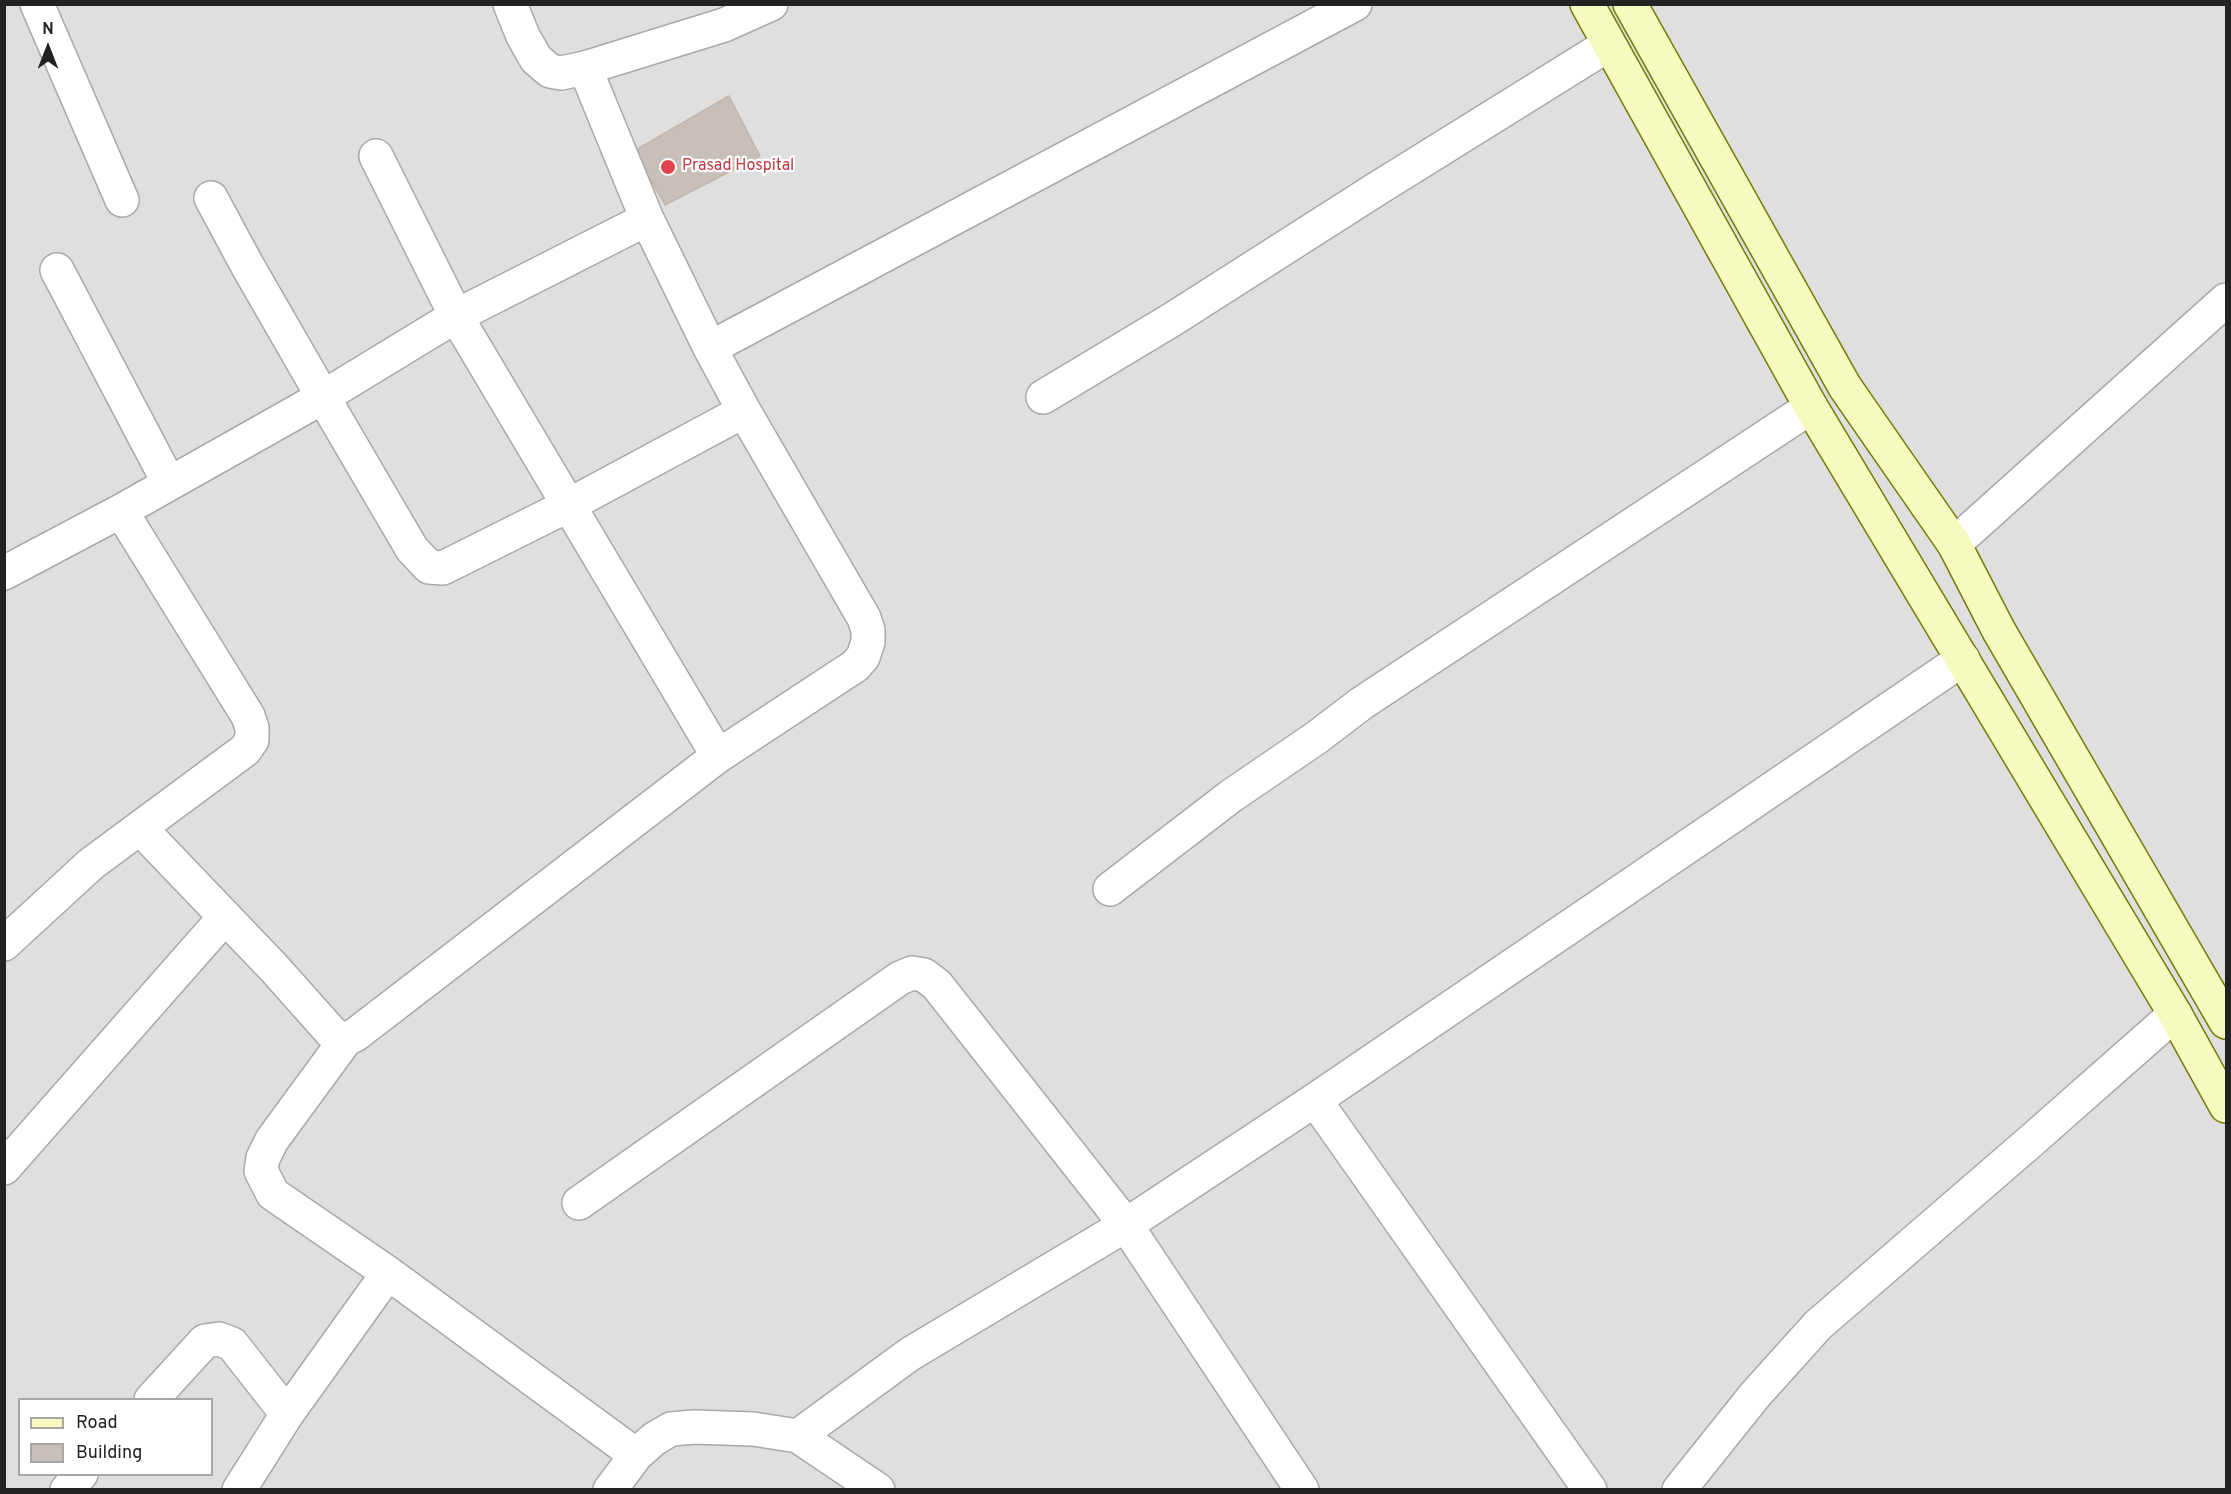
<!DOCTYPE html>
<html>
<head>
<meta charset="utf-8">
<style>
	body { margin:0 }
	#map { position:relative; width:2231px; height:1494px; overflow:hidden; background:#f2efe9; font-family:Overpass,sans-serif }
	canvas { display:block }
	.frame { position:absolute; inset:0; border:6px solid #222; pointer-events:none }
	.legend { position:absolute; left:18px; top:1398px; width:195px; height:78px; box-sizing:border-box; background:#fff; border:2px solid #a7a7a7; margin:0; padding:8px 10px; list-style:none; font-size:18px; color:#222 }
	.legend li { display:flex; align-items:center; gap:12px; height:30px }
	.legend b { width:30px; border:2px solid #a7a7a7 }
	.north { position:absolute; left:18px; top:18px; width:60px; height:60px; -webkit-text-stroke:4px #fff; paint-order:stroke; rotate:0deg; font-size:16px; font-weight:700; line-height:24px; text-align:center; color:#222 }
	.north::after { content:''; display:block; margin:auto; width:21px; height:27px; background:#222; clip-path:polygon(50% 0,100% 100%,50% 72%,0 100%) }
</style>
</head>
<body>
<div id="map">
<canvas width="2231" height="1494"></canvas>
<div class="frame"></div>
<ul class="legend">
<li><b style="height:8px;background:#f7fabf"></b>Road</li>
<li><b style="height:16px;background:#c7bfb8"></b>Building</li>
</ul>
<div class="north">N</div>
</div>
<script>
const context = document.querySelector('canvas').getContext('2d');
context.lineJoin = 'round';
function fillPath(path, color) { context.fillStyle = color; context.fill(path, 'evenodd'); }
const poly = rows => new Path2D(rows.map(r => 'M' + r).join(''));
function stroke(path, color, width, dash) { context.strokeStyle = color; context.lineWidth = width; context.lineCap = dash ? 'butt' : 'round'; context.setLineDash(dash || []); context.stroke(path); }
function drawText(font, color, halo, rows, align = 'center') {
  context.font = font + ' Overpass,sans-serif'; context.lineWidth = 4.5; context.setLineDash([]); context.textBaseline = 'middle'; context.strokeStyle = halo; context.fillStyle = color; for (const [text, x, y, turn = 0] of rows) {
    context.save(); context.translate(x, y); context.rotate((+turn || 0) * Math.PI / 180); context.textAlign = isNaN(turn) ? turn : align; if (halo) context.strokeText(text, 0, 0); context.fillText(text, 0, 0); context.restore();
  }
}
fillPath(poly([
	[5,5,2226,5,2226,1489,5,1490],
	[20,1400,212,1400,212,1474,20,1474]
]), '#e0dfdf');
const building = poly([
	[729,96,760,156,665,205,634,151,729,96]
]);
fillPath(building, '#c7bfb8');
stroke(building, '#c4b6ab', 1.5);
const street = poly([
	[37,4,122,200],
	[510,4,523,36,536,59,550,71,561,73,585,68,724,25,771,4],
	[376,156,456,316,718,756],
	[211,198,247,265,323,397,412,549,429,567,443,568,569,505,744,411],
	[57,270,169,483],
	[710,348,1355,4],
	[1043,397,1173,319,1375,190,1608,45],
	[1954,544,2226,300],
	[4,573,121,511,323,397,456,316,647,219],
	[140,828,274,968,331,1032,337,1037,346,1039,355,1035,718,756,855,666,863,657,868,642,868,630,864,618,744,411,710,348,647,219,585,68],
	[1110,889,1231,796,1316,738,1362,703,1811,407],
	[4,944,91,864,245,750,252,740,252,728,248,716,121,511],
	[346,1039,272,1140,263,1158,261,1171,273,1194,388,1273,636,1455],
	[1315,1100,1590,1490],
	[4,1168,225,917],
	[579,1203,900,978,912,973,924,975,937,985,1126,1225,1302,1490],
	[151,1400,205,1341,219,1339,232,1344,287,1414],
	[798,1436,910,1354,1126,1225,1315,1100,1963,659],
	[67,1490,81,1474],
	[239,1490,287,1414,388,1273],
	[610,1490,636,1455,654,1439,671,1429,694,1427,753,1429,798,1436,878,1490],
	[1679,1490,1755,1395,1818,1325,2031,1141,2175,1014]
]);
const secondary = poly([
	[1587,4,1811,407,2175,1014,2226,1106],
	[1630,4,1845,387,1954,544,1999,631,2226,1022]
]);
stroke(street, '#a9a9a9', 36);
stroke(secondary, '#707d05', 36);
stroke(street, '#fff', 33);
stroke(secondary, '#f7fabf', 33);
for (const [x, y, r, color] of [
	[668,167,8,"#e0444e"]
]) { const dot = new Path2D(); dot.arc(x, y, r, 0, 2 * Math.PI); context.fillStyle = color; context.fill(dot); stroke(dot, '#fff', 2); }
drawText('16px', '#be3a42', '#fff', [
	["Prasad Hospital",682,167]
], 'left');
</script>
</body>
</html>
